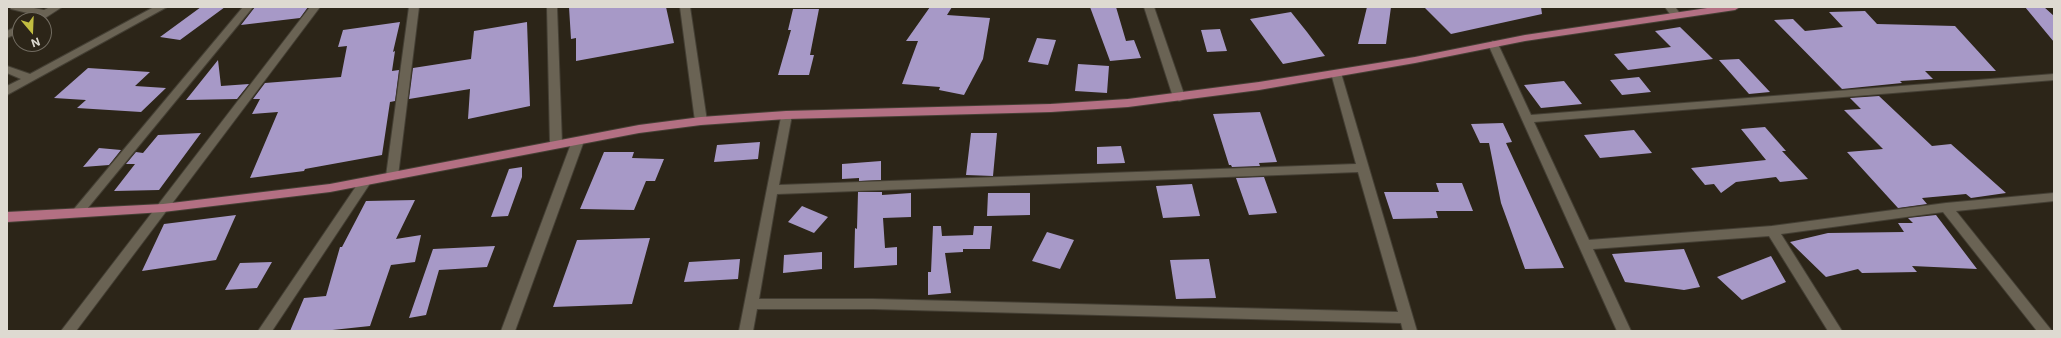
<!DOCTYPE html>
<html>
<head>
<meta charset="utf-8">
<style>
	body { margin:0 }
	#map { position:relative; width:2061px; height:338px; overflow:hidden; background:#2c2518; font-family:Inter,sans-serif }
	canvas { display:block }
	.frame { position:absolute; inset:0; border:8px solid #dedad1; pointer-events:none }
	.north { position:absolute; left:12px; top:12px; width:40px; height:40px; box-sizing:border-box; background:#2c2518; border:1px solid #736d62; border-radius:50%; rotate:161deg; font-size:11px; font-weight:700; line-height:16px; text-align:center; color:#dedad1 }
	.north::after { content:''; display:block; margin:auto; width:14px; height:18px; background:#c1bd40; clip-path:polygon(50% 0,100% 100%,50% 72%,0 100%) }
</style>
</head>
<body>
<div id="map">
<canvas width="2061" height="338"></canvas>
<div class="frame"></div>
<div class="north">N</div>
</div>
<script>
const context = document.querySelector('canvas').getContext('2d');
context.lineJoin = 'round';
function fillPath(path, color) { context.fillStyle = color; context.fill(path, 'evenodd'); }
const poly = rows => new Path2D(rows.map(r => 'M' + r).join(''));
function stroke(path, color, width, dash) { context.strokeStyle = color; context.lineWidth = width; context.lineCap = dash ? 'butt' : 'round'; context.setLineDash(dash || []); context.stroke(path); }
fillPath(poly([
	[201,7,225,7,180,40,160,37],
	[255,7,308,7,300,18,241,25],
	[569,7,666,7,674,43,576,61,576,38,571,39],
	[930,7,952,7,947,15,990,18,983,59,964,95,939,90,940,87,902,84,918,41,906,41],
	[1090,7,1116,7,1126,41,1134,40,1141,58,1110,61],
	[1367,7,1391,7,1386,44,1358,44],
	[1424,7,1541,7,1542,14,1451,34],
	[2025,7,2044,7,2054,16,2054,42],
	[793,9,819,9,810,55,814,55,809,75,778,75,791,30,788,30],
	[1865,11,1877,24,1955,26,1996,71,1925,71,1933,79,1900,81,1902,83,1842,89,1774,20,1793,19,1805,31,1843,27,1829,12],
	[1291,12,1307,32,1325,56,1283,64,1250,19],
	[400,22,393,52,395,51,392,71,399,70,395,101,390,102,382,155,305,169,304,171,250,178,278,112,252,114,260,99,253,99,265,83,341,77,347,46,338,47,343,30],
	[527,22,530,106,468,119,470,89,409,99,413,68,471,59,474,31],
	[1680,27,1713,59,1628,70,1614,54,1671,47,1655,31],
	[1220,29,1227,51,1207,52,1201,30],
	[1037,38,1056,40,1048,65,1028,62],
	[1739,59,1770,92,1749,94,1719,60],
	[218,60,221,86,249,84,237,99,186,100],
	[1078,64,1109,66,1107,93,1075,91],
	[88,68,150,72,135,86,166,88,141,112,77,108,86,100,54,98],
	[1639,77,1651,92,1622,95,1610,80],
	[1564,81,1582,104,1541,108,1524,85],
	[1879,96,1932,146,1951,144,2006,193,1971,198,1966,194,1922,198,1927,204,1898,208,1847,152,1883,149,1844,110,1861,109,1850,98],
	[1260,112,1277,162,1259,163,1260,166,1232,167,1231,165,1229,165,1213,114],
	[1503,123,1512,142,1506,143,1564,268,1525,269,1501,203,1489,143,1480,143,1471,124],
	[1765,127,1786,151,1782,151,1808,179,1780,182,1776,177,1736,182,1721,193,1714,184,1705,185,1691,168,1766,160,1741,129],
	[1634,130,1652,153,1600,158,1584,135],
	[201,133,159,190,114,191,135,164,126,164,136,152,143,153,158,135],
	[971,133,997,133,993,176,966,175],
	[760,142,758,159,714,162,717,145],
	[1121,146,1125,163,1097,164,1097,147],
	[99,148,121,150,109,165,83,167],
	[604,152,634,152,632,158,664,159,655,181,646,181,634,210,580,209],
	[881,161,881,180,859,181,859,178,842,179,842,164],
	[522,167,522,177,508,216,491,217,509,169],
	[1264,177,1277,213,1249,215,1236,178],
	[1436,183,1462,183,1473,211,1436,211,1438,218,1393,219,1384,192,1439,192],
	[1192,184,1200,216,1163,218,1156,186],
	[858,192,882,192,882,195,911,193,911,217,883,218,885,248,897,247,897,265,854,268,855,228,857,229],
	[988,193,1030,193,1030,215,987,216],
	[415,200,396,239,421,235,415,262,391,265,370,326,323,331,290,331,304,298,326,296,340,247,342,247,366,201],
	[802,206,828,217,814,233,788,222],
	[236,215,216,260,142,271,164,224],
	[1936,215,1977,269,1912,266,1917,272,1862,273,1858,269,1826,277,1790,242,1828,233,1904,232,1898,223,1913,223,1908,218],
	[933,226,941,226,942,236,973,235,974,226,992,226,990,249,963,249,963,252,945,253,951,293,928,295,928,272,931,272],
	[1047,232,1074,240,1060,269,1032,261],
	[650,238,632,304,553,307,577,240],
	[495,246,487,267,439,270,426,315,409,318,433,249],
	[1684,249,1700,287,1684,290,1625,282,1612,254],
	[822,252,822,269,783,273,784,255],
	[1771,256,1786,282,1742,300,1717,277],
	[740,259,738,279,684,282,689,262],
	[1209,259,1216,298,1176,299,1170,260],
	[272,262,257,288,225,290,240,263]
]), '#a799c7');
const minor = poly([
	[10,7,29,7,44,10,50,7,62,7,42,20,29,20,36,15,11,9,10,7],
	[154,7,167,7,7,95,7,86,21,79,7,73,7,66,30,74,154,7],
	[243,7,253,7,82,215,74,215,72,212,74,209,243,7],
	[310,7,320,7,76,331,61,331,310,7],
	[409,7,419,7,398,176,392,180,386,176,409,7],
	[547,7,557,7,562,144,556,148,550,144,547,7],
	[680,7,690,7,707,121,701,125,695,121,680,7],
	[1144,7,1154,7,1185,97,1183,100,1179,101,1173,97,1144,7],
	[1665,7,1675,7,1681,15,1676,18,1672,17,1665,7],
	[20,25,20,32,7,38,7,31,20,25],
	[1493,41,1498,44,1531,115,2054,74,2054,80,1534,122,1589,240,1772,226,1946,203,2054,193,2054,201,1956,211,2052,331,2037,331,1943,212,1781,234,1842,331,1828,331,1769,236,1593,249,1631,331,1617,331,1488,44,1493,41],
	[1336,70,1341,73,1417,331,1403,331,1401,323,873,309,757,309,753,331,739,331,782,112,790,112,792,115,779,185,1356,164,1331,73,1336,70],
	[1358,172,1398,312,873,299,759,299,777,194,1358,172],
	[578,137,584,141,515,331,501,331,572,141,578,137],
	[365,178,369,179,371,182,369,185,272,331,258,331,361,179,365,178]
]);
const major = poly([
	[1714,7,1740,7,1735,10,1525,41,1415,63,1259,90,1128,107,1051,112,786,119,701,125,639,133,330,192,163,212,7,222,7,212,163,204,330,184,639,125,701,117,786,111,1051,104,1128,99,1259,82,1415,57,1525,35,1714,7]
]);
stroke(minor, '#443f34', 2);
stroke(major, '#443f34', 2);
fillPath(minor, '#6a6354');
fillPath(major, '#b37083');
</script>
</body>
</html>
